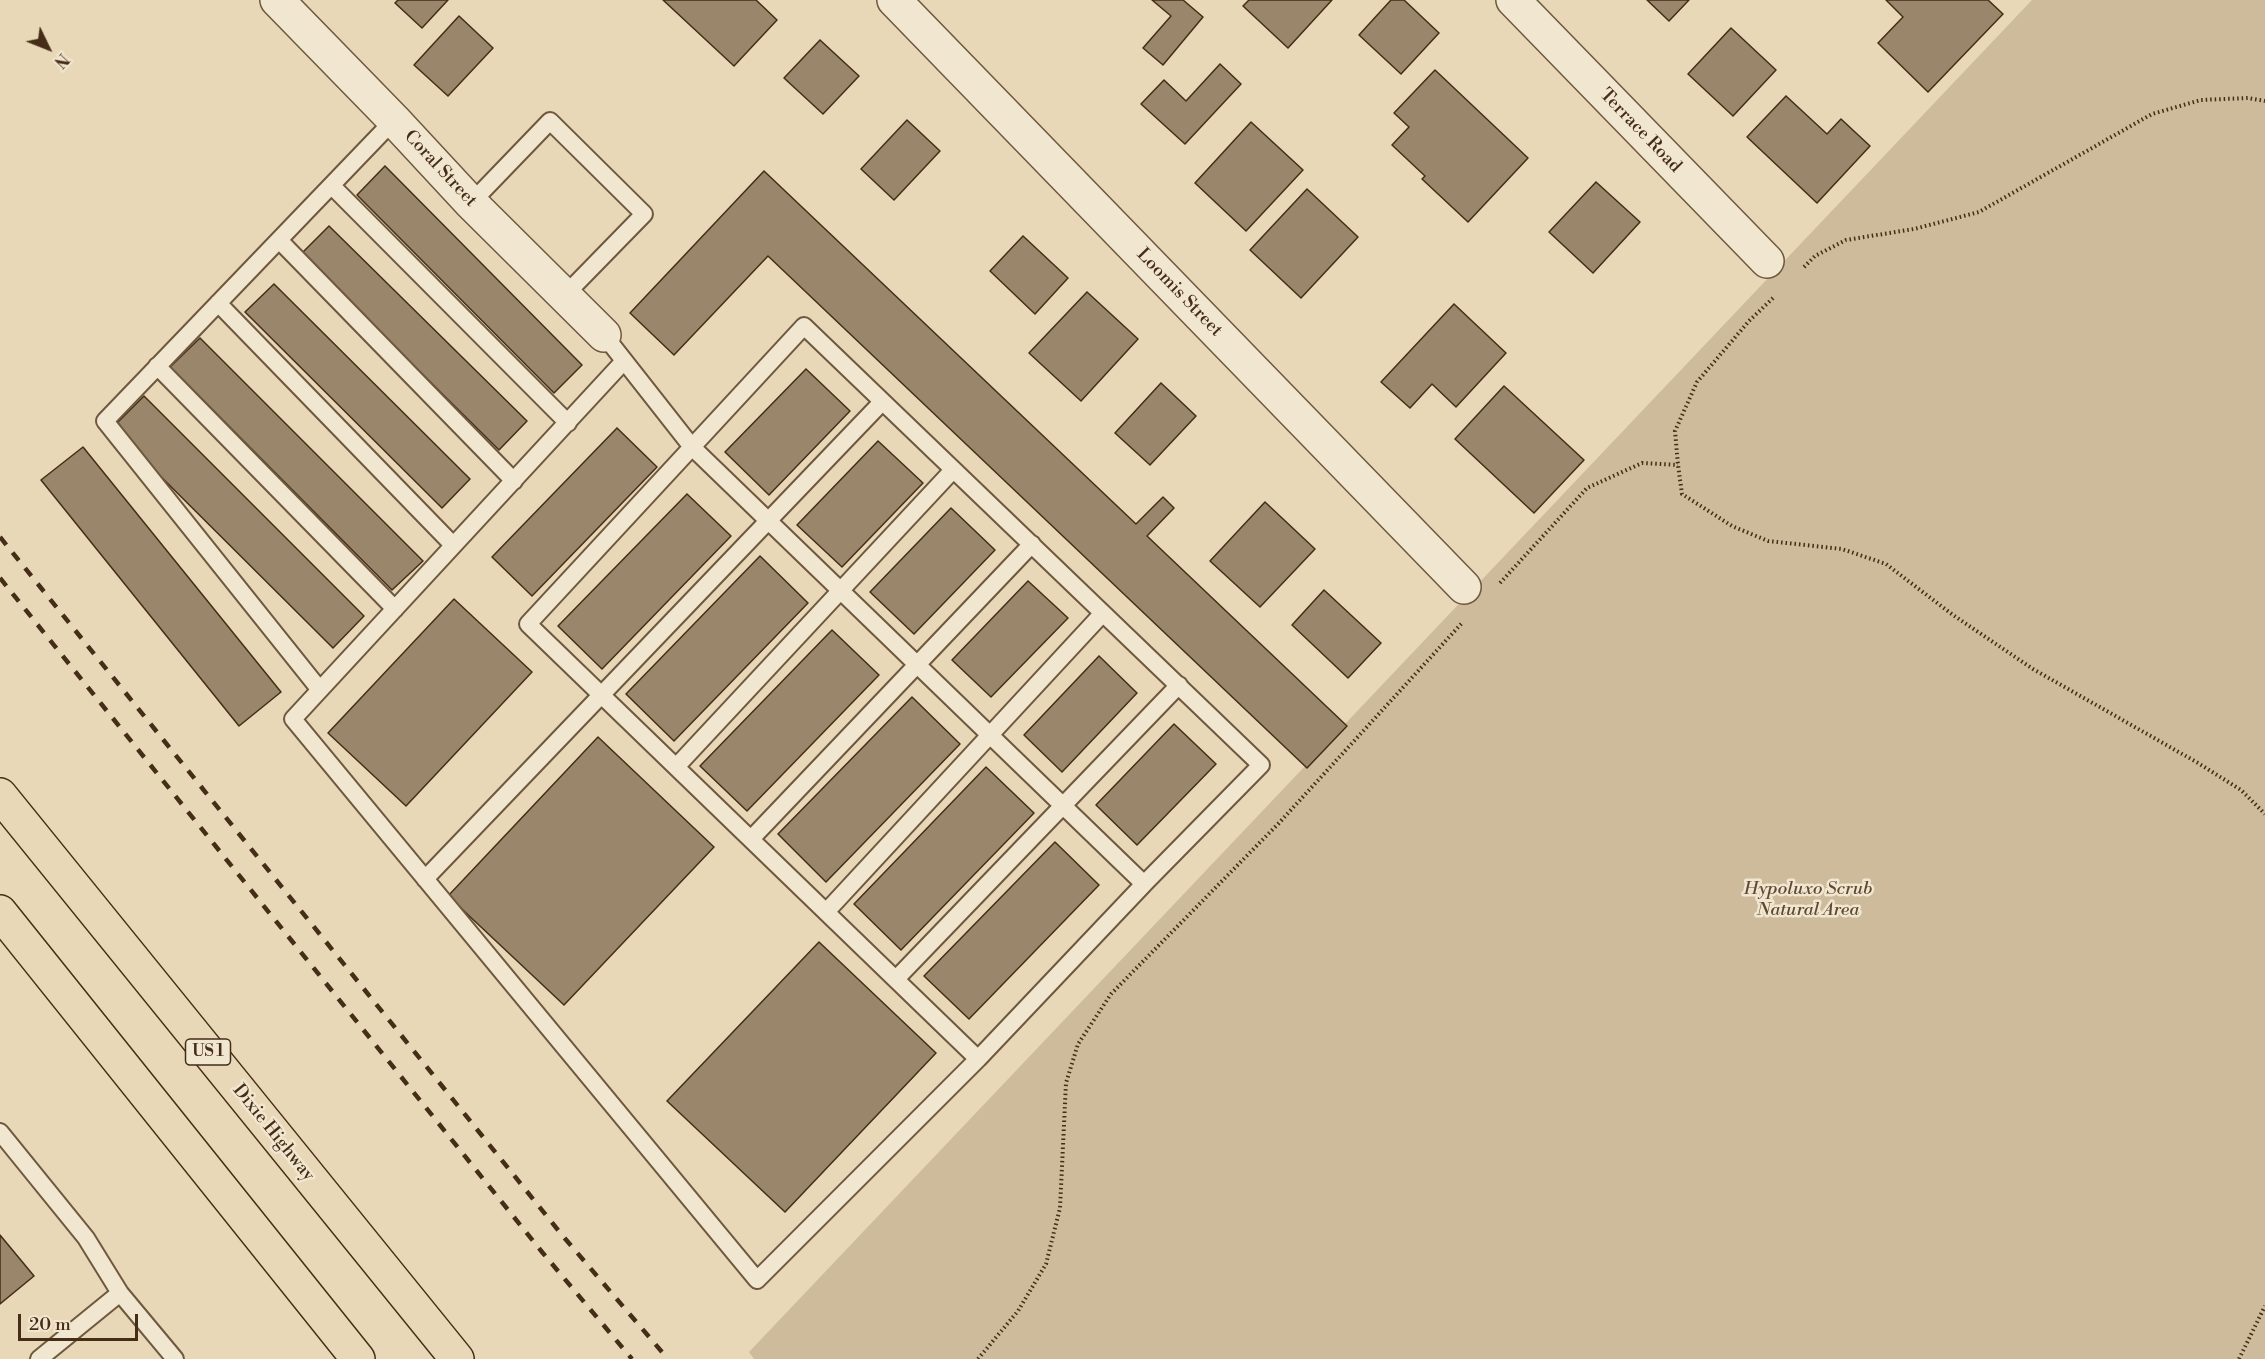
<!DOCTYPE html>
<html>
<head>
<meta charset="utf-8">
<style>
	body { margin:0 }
	#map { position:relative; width:2265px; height:1359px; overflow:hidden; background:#e9d8b7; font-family:"Libre Bodoni",serif }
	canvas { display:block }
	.north { position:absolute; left:18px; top:18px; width:60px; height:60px; -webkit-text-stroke:4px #f1e6d0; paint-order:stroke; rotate:133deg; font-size:16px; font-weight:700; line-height:24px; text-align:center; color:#452d17 }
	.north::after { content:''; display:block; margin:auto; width:21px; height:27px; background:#452d17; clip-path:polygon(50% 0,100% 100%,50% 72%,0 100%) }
	.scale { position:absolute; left:18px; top:1314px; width:120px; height:27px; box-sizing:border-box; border:3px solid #452d17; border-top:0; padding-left:8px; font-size:18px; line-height:21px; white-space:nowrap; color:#452d17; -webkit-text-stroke:4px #f1e6d0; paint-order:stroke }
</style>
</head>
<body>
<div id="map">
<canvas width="2265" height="1359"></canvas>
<div class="north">N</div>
<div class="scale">20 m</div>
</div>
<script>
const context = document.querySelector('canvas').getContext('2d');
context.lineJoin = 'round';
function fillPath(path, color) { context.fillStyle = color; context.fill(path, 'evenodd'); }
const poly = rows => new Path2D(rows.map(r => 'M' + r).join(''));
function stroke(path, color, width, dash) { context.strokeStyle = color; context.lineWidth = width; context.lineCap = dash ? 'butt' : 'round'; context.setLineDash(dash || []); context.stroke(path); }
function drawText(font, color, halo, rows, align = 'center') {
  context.font = font + ' "Libre Bodoni",serif'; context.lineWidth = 5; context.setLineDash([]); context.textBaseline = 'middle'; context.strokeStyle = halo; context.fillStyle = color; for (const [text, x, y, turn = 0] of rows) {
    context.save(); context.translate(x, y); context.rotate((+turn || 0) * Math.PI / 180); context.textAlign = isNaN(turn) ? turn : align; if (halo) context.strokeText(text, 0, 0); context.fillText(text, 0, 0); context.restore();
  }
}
fillPath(poly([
	[2032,0,2265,0,2265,1359,754,1359,749,1352]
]), '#cdbb9c');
const building = poly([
	[398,0,448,0,422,28,395,3,398,0],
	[663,0,756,0,777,20,734,66,663,0],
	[1152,0,1183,0,1203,17,1163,65,1143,48,1171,16,1152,0],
	[1249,0,1332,0,1288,48,1243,6,1249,0],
	[1391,0,1404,0,1439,33,1401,74,1359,35,1391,0],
	[1647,0,1689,0,1669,21,1647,0],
	[1886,0,1988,0,2003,14,1928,92,1878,43,1903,17,1886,0],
	[459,16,493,48,448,96,414,65,459,16],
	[1731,28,1776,70,1733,116,1688,74,1731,28],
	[820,40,859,76,823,114,784,78,820,40],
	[1220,64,1241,84,1185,144,1141,104,1164,80,1186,101,1220,64],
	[1435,70,1528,158,1468,222,1422,179,1425,176,1392,145,1409,127,1394,113,1435,70],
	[1786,96,1827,134,1841,119,1870,146,1817,203,1747,137,1786,96],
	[907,120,940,151,894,200,861,169,907,120],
	[1251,122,1303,170,1246,231,1195,183,1251,122],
	[385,166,582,365,554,393,357,195,385,166],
	[764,171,1136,524,1163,497,1174,508,1147,536,1347,726,1307,768,768,256,674,355,630,313,764,171],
	[1596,182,1640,222,1593,273,1549,232,1596,182],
	[1307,189,1358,237,1301,298,1250,250,1307,189],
	[329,226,527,421,499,450,301,254,329,226],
	[1023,236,1068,278,1035,314,990,271,1023,236],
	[274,284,470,479,442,508,245,312,274,284],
	[1087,292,1138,339,1081,401,1029,353,1087,292],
	[1454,304,1506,353,1456,407,1432,384,1410,408,1381,382,1454,304],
	[200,338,423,561,392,590,170,367,200,338],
	[806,369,850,411,769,495,725,452,806,369],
	[1161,383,1196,416,1150,465,1115,433,1161,383],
	[1504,386,1584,460,1534,513,1455,439,1504,386],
	[144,396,364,616,333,648,112,428,144,396],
	[617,428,657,467,532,596,492,557,617,428],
	[878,441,923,483,842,567,797,525,878,441],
	[83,447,281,692,239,726,41,480,83,447],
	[687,494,731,536,602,669,558,626,687,494],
	[1265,502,1315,549,1260,607,1210,561,1265,502],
	[951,508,995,550,914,634,870,592,951,508],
	[760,556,808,603,674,741,626,694,760,556],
	[1028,581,1068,618,991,697,952,660,1028,581],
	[1324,590,1381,643,1348,678,1292,625,1324,590],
	[454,599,532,672,406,806,328,733,454,599],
	[832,630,879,675,747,811,700,766,832,630],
	[1099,656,1137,693,1062,772,1024,735,1099,656],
	[912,697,960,744,826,882,778,834,912,697],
	[1174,724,1216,764,1137,845,1096,805,1174,724],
	[598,737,714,847,564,1005,448,896,598,737],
	[986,767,1034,813,901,950,854,904,986,767],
	[1055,842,1099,885,969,1019,924,976,1055,842],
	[819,942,936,1053,785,1212,667,1101,819,942],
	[0,1235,34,1276,0,1304,0,1235]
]);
fillPath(building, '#9a866a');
stroke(building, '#452d17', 1.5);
const service = poly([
	[332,186,568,423],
	[471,203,550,121,644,214,565,295],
	[279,240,514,481],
	[218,303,453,545],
	[604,335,692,447,1144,884,1261,765,804,326,692,447,528,624,978,1059,1144,884],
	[624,361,293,719,757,1280,978,1059],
	[157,366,395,609],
	[320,690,105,421,394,120],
	[676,767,953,470],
	[751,839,1032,544],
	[425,879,882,402],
	[826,912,1103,613],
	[896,979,1179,685],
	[0,1132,86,1238,120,1293],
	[39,1359,120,1293,175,1359]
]);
const minor = poly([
	[277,0,394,120,471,203,604,335],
	[894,0,1464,587],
	[1513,0,1767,261]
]);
const primary = poly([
	[0,795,457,1359],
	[0,912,358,1359]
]);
stroke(service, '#6e583f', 20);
stroke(minor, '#6e583f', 36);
stroke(primary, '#452d17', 36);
stroke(poly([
	[1804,267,1815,256,1846,240,1914,229,1979,212,2152,114,2201,100,2248,98,2265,101],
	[1773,298,1749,321,1697,382,1675,431,1678,465,1682,494,1732,526,1768,541,1842,549,1886,564,1953,615,2033,669,2198,763,2241,790,2265,814],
	[1500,583,1587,488,1642,463,1678,465],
	[978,1359,1018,1311,1046,1264,1060,1208,1066,1083,1078,1044,1111,994,1279,823,1462,623],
	[2239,1359,2265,1306]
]), '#452d17', 4, [1.5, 3]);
stroke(service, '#f1e6d0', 16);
stroke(minor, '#f1e6d0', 33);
stroke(primary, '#e9d8b7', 33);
stroke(poly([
	[0,537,562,1235,668,1359],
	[0,578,542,1252,632,1359]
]), '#452d17', 4.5, [10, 10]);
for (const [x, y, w] of [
	[208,1052,45]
]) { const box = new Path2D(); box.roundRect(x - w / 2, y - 13, w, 26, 4.5); context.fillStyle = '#f1e6d0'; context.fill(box); stroke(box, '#452d17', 1.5); }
drawText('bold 16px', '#452d17', null, [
	["US 1",208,1052]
]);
drawText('18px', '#452d17', '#f1e6d0', [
	["Terrace Road",1640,131,46],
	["Coral Street",440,169,47],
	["Loomis Street",1179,293,46],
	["Dixie Highway",273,1133,51]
]);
drawText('italic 18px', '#604932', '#f1e6d0', [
	["Hypoluxo Scrub",1808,890],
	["Natural Area",1808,911]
]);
</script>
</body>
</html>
